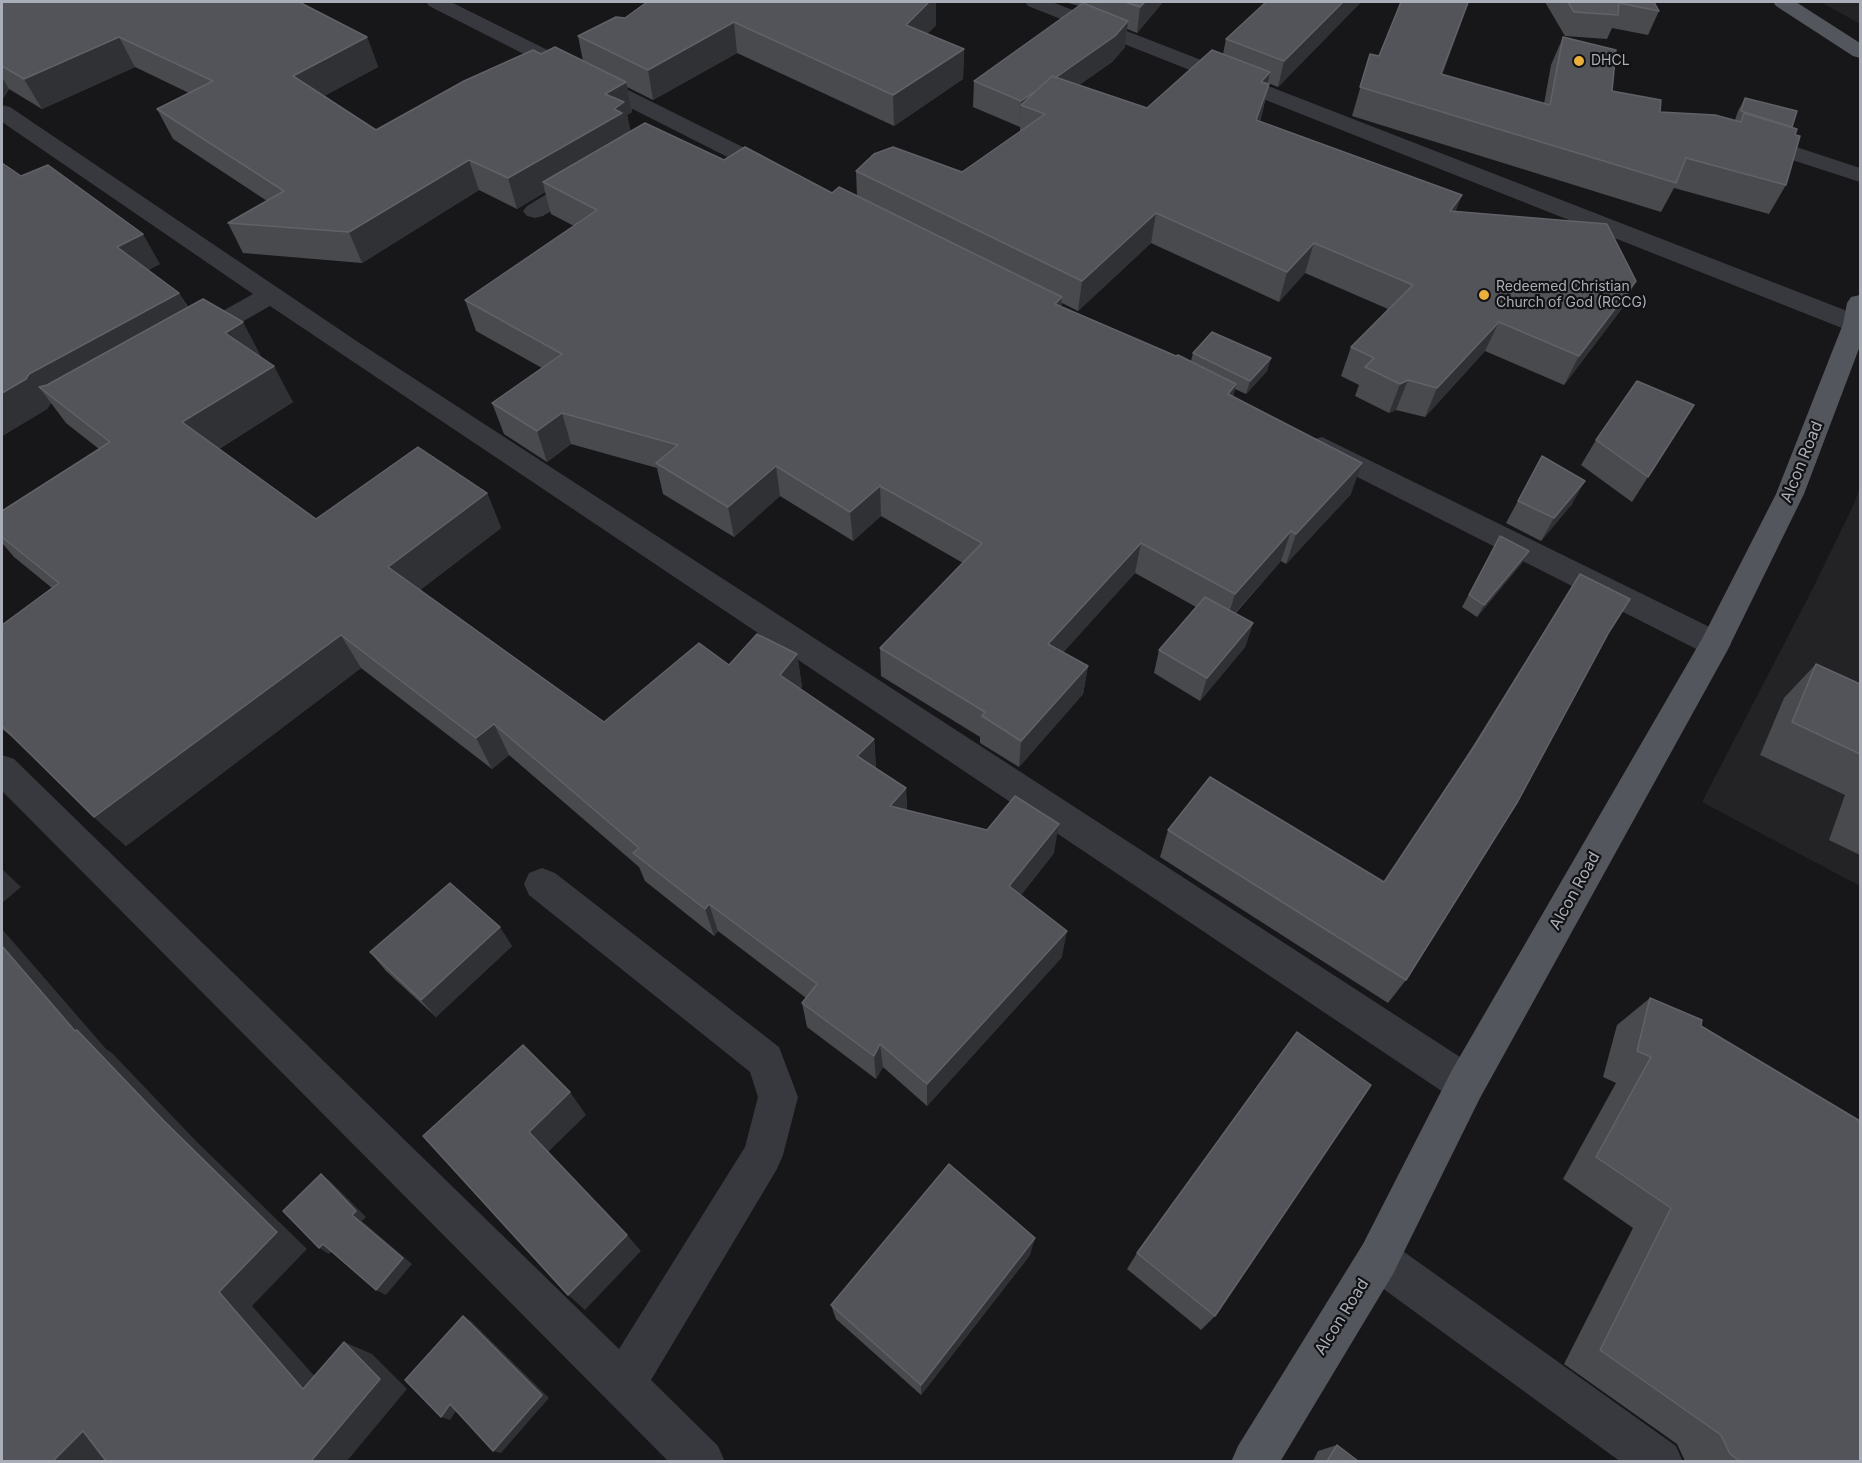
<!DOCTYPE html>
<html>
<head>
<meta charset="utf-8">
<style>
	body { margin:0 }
	#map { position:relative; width:1862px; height:1463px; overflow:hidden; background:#171719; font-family:Inter,sans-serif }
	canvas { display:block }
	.frame { position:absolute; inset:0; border:3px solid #a9aeb8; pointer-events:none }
</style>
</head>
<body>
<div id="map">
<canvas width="1862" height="1463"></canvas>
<div class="frame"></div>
</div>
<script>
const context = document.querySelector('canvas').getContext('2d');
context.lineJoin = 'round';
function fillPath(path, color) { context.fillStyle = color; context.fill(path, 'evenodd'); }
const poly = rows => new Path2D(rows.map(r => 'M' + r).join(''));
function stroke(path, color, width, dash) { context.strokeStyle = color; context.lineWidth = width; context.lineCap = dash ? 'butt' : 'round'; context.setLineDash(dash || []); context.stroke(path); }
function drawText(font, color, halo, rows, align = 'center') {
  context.font = font + ' Inter,sans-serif'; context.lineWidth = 4.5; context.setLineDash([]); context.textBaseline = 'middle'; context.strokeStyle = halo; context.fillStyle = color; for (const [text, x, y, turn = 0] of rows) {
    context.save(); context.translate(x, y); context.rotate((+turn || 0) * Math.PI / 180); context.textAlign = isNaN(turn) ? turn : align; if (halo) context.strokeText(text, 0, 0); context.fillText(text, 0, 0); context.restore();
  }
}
fillPath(poly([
	[1821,2,1860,2,1860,24],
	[1860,487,1860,886,1702,802,1810,594,1854,504]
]), '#232326');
fillPath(poly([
	[426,2,451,2,783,167,787,172,783,177,775,179,767,177,429,6,426,2],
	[1025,2,1052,2,1860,316,1860,331,1847,330,1028,6,1025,2],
	[2,105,10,107,361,344,1480,1070,1486,1084,1480,1098,1466,1103,1452,1098,270,306,203,344,194,347,185,344,181,338,185,332,253,294,2,122,2,105],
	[1751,132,1860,168,1860,182,1743,144,1740,139,1743,134,1751,132],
	[586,173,594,175,598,180,594,185,543,216,535,218,527,216,523,211,527,206,578,175,586,173],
	[1322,437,1726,635,1731,644,1726,653,1715,656,1704,653,1312,454,1308,447,1312,440,1322,437],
	[2,755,14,759,619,1349,745,1147,758,1097,750,1072,529,895,524,884,529,873,542,868,555,873,779,1047,798,1097,783,1155,777,1169,651,1380,718,1446,725,1462,669,1462,2,791,2,755],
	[1378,1238,1393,1244,1676,1446,1683,1462,1621,1462,1363,1274,1357,1259,1363,1244,1378,1238]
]), '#38393e');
fillPath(poly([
	[1773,2,1796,2,1860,43,1860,58,1853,56,1776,6,1773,2],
	[1860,295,1860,346,1804,494,1726,653,1480,1098,1393,1274,1280,1462,1231,1462,1238,1446,1363,1244,1452,1070,1703,637,1776,494,1843,324,1847,303,1851,297,1860,295]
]), '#54565d');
fillPath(poly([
	[2,2,367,37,378,67,324,96,376,130,541,54,583,61,578,36,625,18,647,2,936,2,936,25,927,34,964,49,963,79,894,126,737,53,653,100,627,87,632,112,627,115,630,131,832,193,857,196,856,171,962,172,1020,132,1020,127,973,107,974,81,1080,6,1064,2,1163,2,1137,33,1127,29,1125,47,1112,62,1079,85,1147,108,1223,54,1226,39,1361,2,1278,87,1268,83,1269,84,1262,114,1260,121,1456,211,1636,281,1620,311,1564,385,1485,351,1425,417,1396,410,1389,413,1355,396,1359,385,1341,376,1351,347,1388,309,1305,273,1279,302,1151,243,1078,311,1062,303,1061,307,1176,356,1191,361,1193,353,1271,358,1267,371,1246,394,1235,389,1233,396,1351,494,1286,564,1281,561,1235,614,1253,623,1245,647,1200,701,1154,673,1159,650,1196,607,1135,573,1063,652,1088,666,1083,694,1019,767,980,743,980,737,881,676,880,648,963,563,881,516,853,541,780,496,734,537,663,494,657,468,571,444,547,462,504,434,492,403,542,368,476,331,465,300,574,226,551,214,545,192,517,209,479,190,362,263,243,253,228,223,267,201,173,139,157,109,189,93,135,67,42,109,9,89,2,100],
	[1469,2,1442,74,1544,104,1551,65,1563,37,1612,91,1660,112,1735,120,1738,111,1745,98,1792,128,1786,185,1769,214,1674,188,1661,212,1352,116,1370,54,1379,56],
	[1545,2,1654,2,1659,11,1648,35,1612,28,1607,39,1565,36],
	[21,176,160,264,148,270,179,293,188,307,262,358,293,402,219,449,316,519,487,493,501,528,420,590,604,722,729,665,797,654,802,687,800,689,874,739,876,768,906,788,907,810,1054,853,1021,895,1062,957,927,1106,883,1067,876,1079,807,1027,802,1003,806,998,718,931,714,936,645,881,639,867,509,755,492,769,361,668,126,846,94,817,12,737,2,729,2,625,52,588,14,557,2,543,2,511,99,449,66,423,51,403,47,409,2,436],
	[1694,405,1632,502,1581,465,1596,440],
	[1542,456,1572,504,1541,541,1506,523],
	[1500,536,1529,551,1522,563,1477,617,1462,607],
	[1580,574,1609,632,1406,980,1388,1003,1160,857,1168,830,1384,882,1466,757],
	[1816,664,1859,683,1860,680,1860,855,1829,840,1845,795,1760,755,1784,698],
	[512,946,436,1017,386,971,370,952],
	[1650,998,1701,1026,1860,1461,1685,1461,1677,1444,1564,1364,1633,1228,1563,1179,1616,1083,1603,1077,1617,1025],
	[1137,1253,1215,1316,1201,1330,1127,1269],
	[1030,1255,921,1395,836,1319,831,1305],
	[1337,1445,1358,1461,1313,1461,1318,1451]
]), '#484a4e');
fillPath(poly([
	[929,2,936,2,936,25,907,56,906,25],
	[1145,2,1163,2,1137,33,1140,7],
	[1343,2,1361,2,1278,87,1284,61],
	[1468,2,1469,2,1432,103,1441,74],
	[1128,21,1125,47,1112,62,1041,112,1021,105,1019,127,1021,101],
	[734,22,737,53,653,100,648,70],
	[119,37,135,67,42,109,24,79],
	[367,37,378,67,306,106,293,76],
	[964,49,963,79,894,126,893,95],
	[1270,72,1262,114,1250,150,1256,120,1261,82],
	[2,77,9,89,2,100],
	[626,82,632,112,627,115,631,132,543,182,545,192,517,209,508,178,605,94],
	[469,160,479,190,362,263,349,232],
	[1462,195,1451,224,1450,211],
	[1156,213,1151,243,1078,311,1082,281],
	[143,234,160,264,135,277,117,247],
	[1314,243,1305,273,1279,302,1287,272],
	[1636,281,1620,311,1564,385,1579,356],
	[179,293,196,323,57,400,39,387,51,403,47,409,2,436,2,393,29,374],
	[1062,297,1059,329,1055,304],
	[243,322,262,358,225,333],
	[1499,322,1485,351,1425,417,1437,388],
	[1271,358,1267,371,1246,394,1250,381],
	[274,366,293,402,204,458,182,422],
	[1408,380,1396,410,1389,413,1400,384],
	[1236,384,1229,415,1228,394],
	[562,413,571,444,547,462,537,431],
	[1362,463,1351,494,1286,564,1296,534],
	[776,466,780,496,734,537,728,507],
	[1585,481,1572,504,1541,541,1554,518],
	[880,486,881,516,853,541,850,512],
	[487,493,501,528,406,601,388,567],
	[1291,531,1281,561,1226,623,1235,594],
	[1141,543,1135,573,1045,673,1048,644],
	[1529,551,1522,563,1477,617,1484,605],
	[1253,623,1245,647,1200,701,1207,678],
	[341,635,361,668,126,846,94,817],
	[797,654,802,687,785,707,780,675],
	[1088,666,1083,694,1019,767,1021,741],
	[494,724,509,755,492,769,476,738],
	[874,739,876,770,857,756],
	[906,788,907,818,890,806],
	[1059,824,1054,853,1006,914,1009,886],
	[2,869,21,887,2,903],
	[709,904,718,931,714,936,705,909],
	[500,927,512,946,436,1017,421,1000],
	[2,929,106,1049,112,1053,196,1141,307,1249,252,1306,334,1398,303,1389,219,1292,163,1120,75,1031,2,946],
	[1067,931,1062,957,927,1106,927,1084],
	[880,1044,883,1067,876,1079,874,1056],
	[570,1092,586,1115,547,1153,529,1132],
	[321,1174,330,1181,366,1217,362,1221,412,1264,386,1295,376,1290,352,1215],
	[627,1235,641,1251,585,1310,568,1295],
	[1035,1238,1030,1255,921,1395,921,1385],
	[323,1244,333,1250,329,1254,319,1248],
	[463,1316,471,1321,549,1398,501,1453,493,1451],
	[344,1342,372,1354,407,1389,347,1461,311,1461],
	[450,1404,458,1408,450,1420,441,1417],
	[83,1431,124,1439,103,1461,53,1461]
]), '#303134');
const building = poly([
	[2,2,299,2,367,37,293,76,376,130,464,81,533,50,541,54,555,47,626,82,605,94,624,102,614,109,622,113,508,178,469,160,349,232,228,223,284,191,157,109,213,81,119,37,24,79,2,66,2,2],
	[647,2,929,2,906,25,964,49,893,95,734,22,648,70,578,36,616,17,625,18,647,2],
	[1125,2,1145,2,1140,7,1125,2],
	[1266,2,1343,2,1284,61,1226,39,1266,2],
	[1401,2,1468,2,1441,74,1550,105,1563,37,1616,50,1612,91,1661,100,1660,112,1715,115,1741,122,1744,113,1797,129,1795,135,1800,136,1786,185,1686,158,1676,183,1360,87,1370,54,1379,56,1401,2],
	[1568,2,1654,2,1659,11,1619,3,1618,15,1574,12,1568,2],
	[1083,3,1128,21,1115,36,1055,78,1052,76,1037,90,1021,101,974,81,1083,3],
	[1212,50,1270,72,1261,82,1269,84,1256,120,1462,195,1450,211,1607,224,1636,281,1579,356,1499,322,1437,388,1408,380,1400,384,1365,367,1374,358,1351,347,1413,285,1314,243,1287,272,1156,213,1082,281,856,171,874,154,893,147,962,172,1045,114,1021,105,1052,76,1147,108,1212,50],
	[1745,98,1797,111,1792,127,1741,111,1745,98],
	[645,123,724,160,745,147,832,193,839,187,1062,297,1055,304,1176,356,1178,355,1236,384,1228,394,1362,463,1296,534,1291,531,1235,594,1141,543,1048,644,1088,666,1021,741,982,716,985,712,880,648,982,543,880,486,850,512,776,466,728,507,656,463,678,445,562,413,537,431,492,403,562,354,465,300,597,210,543,182,645,123],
	[2,163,21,176,48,165,143,234,117,247,179,293,29,374,26,379,2,393,2,163],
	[203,299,243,322,225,333,274,366,182,422,316,519,418,447,487,493,388,567,604,722,699,643,729,665,757,634,797,654,780,675,874,739,857,756,906,788,890,806,987,830,1015,796,1059,824,1009,886,1067,931,927,1084,880,1044,874,1056,802,1003,817,984,709,904,705,909,633,853,639,848,494,724,476,738,341,635,94,817,2,726,2,625,59,583,2,537,2,511,110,442,39,387,47,385,203,299],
	[1212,332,1271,358,1250,381,1193,353,1212,332],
	[1637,381,1694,405,1648,477,1596,440,1637,381],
	[1542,456,1585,481,1554,518,1518,501,1542,456],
	[1500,536,1529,551,1484,605,1469,595,1500,536],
	[1580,574,1630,599,1609,632,1518,801,1406,980,1168,830,1210,777,1384,882,1477,742,1580,574],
	[1205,597,1253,623,1207,678,1159,650,1205,597],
	[1816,664,1860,684,1860,754,1792,722,1816,664],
	[450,883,500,927,421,1000,370,952,450,883],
	[2,946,75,1031,77,1030,163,1120,277,1232,219,1292,303,1389,344,1342,380,1379,311,1461,106,1461,83,1431,53,1461,2,1461,2,946],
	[1650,998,1702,1020,1701,1026,1860,1121,1860,1461,1740,1461,1730,1454,1721,1435,1600,1350,1671,1208,1596,1157,1651,1057,1637,1051,1650,998],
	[1297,1032,1371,1085,1215,1316,1137,1253,1297,1032],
	[523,1045,570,1092,529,1132,627,1235,568,1295,423,1136,523,1045],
	[949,1164,1035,1238,921,1385,831,1305,949,1164],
	[321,1174,356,1211,352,1215,403,1258,376,1290,323,1244,319,1248,283,1211,321,1174],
	[463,1316,542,1395,493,1451,450,1404,441,1417,405,1380,463,1316],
	[1337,1445,1358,1461,1327,1461,1337,1445]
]);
fillPath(building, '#535459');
stroke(building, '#606268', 1.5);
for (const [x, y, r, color] of [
	[1579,61,6,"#ebb03c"],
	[1484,295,6,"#ebb03c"]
]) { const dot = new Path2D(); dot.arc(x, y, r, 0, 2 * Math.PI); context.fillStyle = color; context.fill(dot); stroke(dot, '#121214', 2); }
drawText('14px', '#a9aeb8', '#121214', [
	["DHCL",1591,61],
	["Redeemed Christian",1496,287],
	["Church of God (RCCG)",1496,303]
], 'left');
drawText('16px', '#a9aeb8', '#121214', [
	["Alcon Road",1802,462,-68],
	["Alcon Road",1575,891,-61],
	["Alcon Road",1342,1317,-58]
]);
</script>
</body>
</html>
